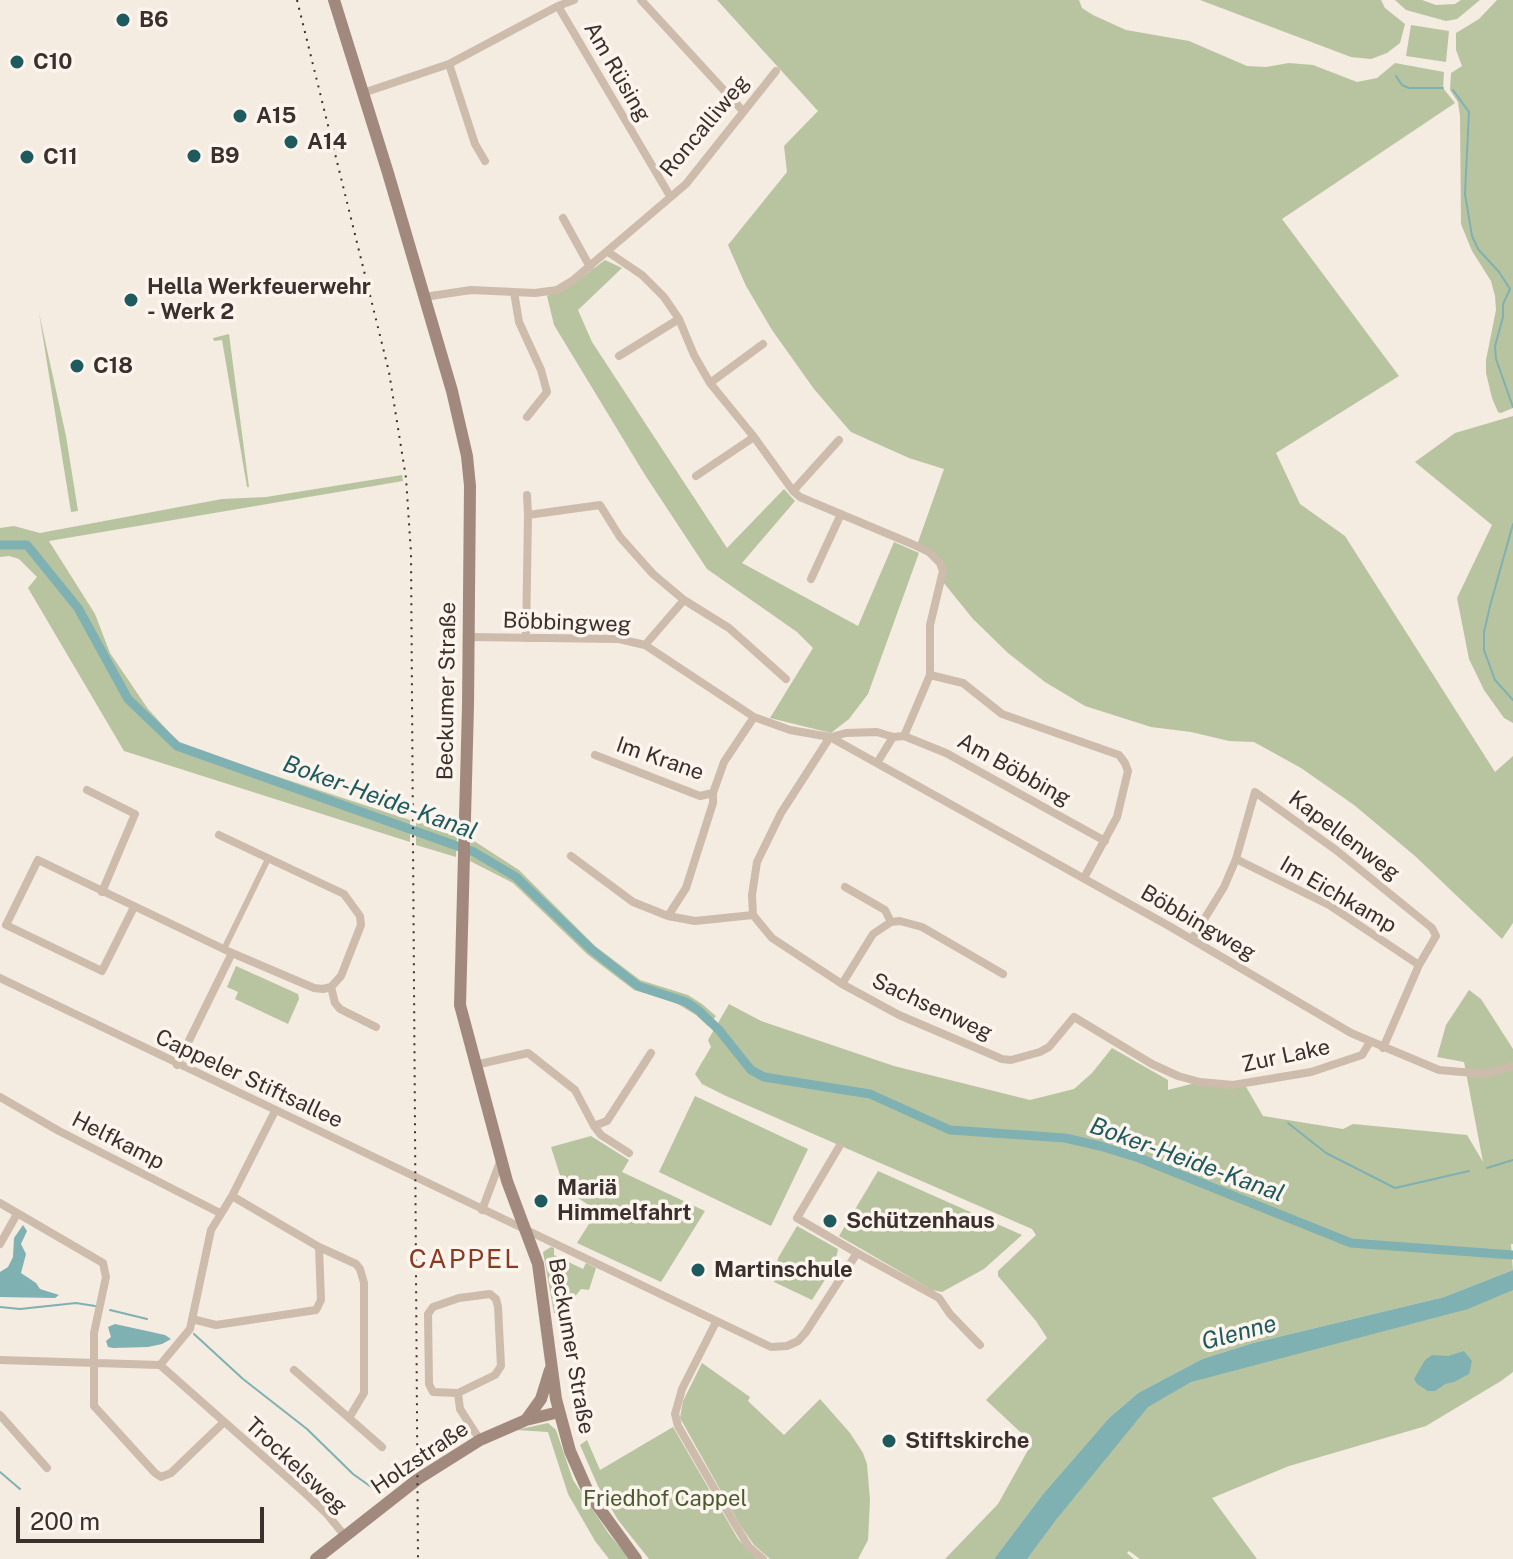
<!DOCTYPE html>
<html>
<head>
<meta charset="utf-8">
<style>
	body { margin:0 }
	#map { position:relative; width:1513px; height:1559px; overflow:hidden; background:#f4ebe1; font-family:"Public Sans",sans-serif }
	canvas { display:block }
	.scale { position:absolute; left:16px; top:1507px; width:248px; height:36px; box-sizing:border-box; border:4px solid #3b302b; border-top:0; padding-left:10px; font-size:24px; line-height:28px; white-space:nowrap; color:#3b302b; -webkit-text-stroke:6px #fbf5ee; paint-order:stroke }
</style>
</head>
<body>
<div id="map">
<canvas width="1513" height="1559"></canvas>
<div class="scale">200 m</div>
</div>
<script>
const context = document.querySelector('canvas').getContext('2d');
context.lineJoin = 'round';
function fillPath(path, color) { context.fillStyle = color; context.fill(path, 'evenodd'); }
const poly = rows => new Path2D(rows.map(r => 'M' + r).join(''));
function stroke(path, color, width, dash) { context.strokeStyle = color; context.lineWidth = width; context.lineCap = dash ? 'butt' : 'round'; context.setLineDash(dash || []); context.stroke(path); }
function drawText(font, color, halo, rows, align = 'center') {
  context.font = font + ' "Public Sans",sans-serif'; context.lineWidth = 7; context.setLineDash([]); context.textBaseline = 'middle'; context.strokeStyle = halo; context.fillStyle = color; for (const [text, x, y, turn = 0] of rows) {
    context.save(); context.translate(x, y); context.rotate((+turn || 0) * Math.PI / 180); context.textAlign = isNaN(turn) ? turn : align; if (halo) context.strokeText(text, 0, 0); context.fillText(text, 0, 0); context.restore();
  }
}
fillPath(poly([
	[717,0,1079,0,1082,8,1093,15,1126,30,1189,41,1247,66,1266,67,1289,63,1313,65,1357,82,1377,78,1395,63,1444,72,1443,88,1455,103,1282,219,1399,376,1276,453,1300,504,1345,536,1495,772,1513,756,1513,923,1502,939,1415,856,1354,805,1301,768,1254,742,1229,741,1191,732,1151,727,1085,706,1045,682,1008,653,973,619,943,582,940,563,917,545,944,469,909,458,851,432,843,423,814,389,772,330,746,286,728,245,787,172,784,146,818,111],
	[1200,0,1381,0,1385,8,1405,24,1400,43,1387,53,1371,59,1351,57],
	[1395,0,1422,0,1436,5,1455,4,1461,0,1480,0,1457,19,1446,21,1406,10],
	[1497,0,1513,0,1513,408,1501,413,1498,412,1492,398,1486,373,1486,360,1496,310,1495,296,1491,281,1472,251,1461,224,1460,116,1458,102,1450,90,1451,73,1462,66,1456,50,1456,33,1479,19],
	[1411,25,1449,31,1446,62,1406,56],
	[605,260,622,268,578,310,592,342,727,548,784,489,795,501,742,563,858,626,894,542,919,553,868,694,849,719,831,733,770,718,813,648,797,632,707,569,645,475,554,325,547,296,573,284],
	[39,313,66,436,78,511,71,512],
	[229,334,249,487,247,487,222,340,214,341,213,338],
	[1513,416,1513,723,1504,718,1484,690,1469,659,1457,598,1492,525,1415,462,1455,433],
	[402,475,403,481,49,541,95,614,110,653,148,709,181,745,410,820,410,842,124,751,28,588,37,577,19,559,9,556,0,557,0,528,14,526,40,533,222,499,266,497],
	[416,821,457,835,456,857,416,845],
	[471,839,519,870,595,946,640,980,688,995,702,1004,716,1016,708,1026,696,1015,676,1003,634,990,588,955,513,883,470,861],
	[236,966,298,994,299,999,288,1024,235,999,238,992,227,987],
	[1469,990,1481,999,1513,1049,1513,1244,1511,1244,1513,1270,1444,1297,1253,1343,1202,1359,1138,1393,1109,1418,1043,1494,994,1559,945,1559,998,1504,1032,1443,986,1400,1047,1338,1036,1321,998,1276,998,1271,1036,1235,1032,1229,726,1096,702,1084,695,1074,711,1047,708,1040,729,1004,761,1021,894,1066,1030,1100,1074,1089,1092,1073,1112,1048,1168,1080,1168,1090,1191,1084,1245,1085,1263,1116,1343,1129,1353,1124,1467,1135,1483,1162,1464,1062,1437,1057,1446,1025],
	[695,1096,808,1149,771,1226,659,1172],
	[591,1136,629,1160,622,1172,705,1211,661,1282,577,1243,597,1211,564,1188,551,1147],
	[878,1171,1022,1235,984,1269,942,1292,932,1290,839,1236],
	[797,1226,838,1249,835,1264,812,1300,774,1282,778,1258],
	[551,1247,554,1248,554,1255,583,1269,586,1263,596,1268,589,1290,581,1289,565,1309,565,1313,554,1313,543,1252],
	[1513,1282,1513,1372,1501,1381,1426,1426,1289,1466,1212,1498,1257,1559,1140,1559,1129,1551,1127,1553,1134,1559,999,1559,1161,1389],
	[702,1363,750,1397,748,1401,784,1435,820,1399,850,1433,863,1453,867,1464,870,1500,868,1540,858,1559,770,1559,754,1545,740,1525,680,1418,683,1401],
	[548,1423,556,1430,573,1480,609,1534,630,1559,609,1559,595,1541,568,1494,548,1432,516,1430],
	[673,1427,738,1539,757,1559,649,1559,618,1520,598,1486,580,1445,587,1440,600,1470]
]), '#b8c4a0');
fillPath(poly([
	[23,1225,27,1231,21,1244,26,1254,21,1273,36,1283,40,1289,59,1295,55,1298,0,1297,0,1272,8,1267,13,1257,14,1238],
	[1513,1270,1513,1290,1468,1309,1191,1382,1148,1407,1055,1521,1027,1559,994,1559,1043,1494,1109,1418,1138,1393,1202,1359,1253,1343,1444,1297],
	[115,1324,165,1335,171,1339,162,1344,148,1347,113,1348,108,1347,106,1341,111,1337,108,1327],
	[1464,1351,1472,1361,1469,1374,1454,1382,1445,1384,1435,1391,1428,1391,1417,1384,1414,1379,1425,1360,1432,1355,1448,1356]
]), '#7fb0b2');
stroke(poly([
	[1396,76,1402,85,1409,88,1443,88],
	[1453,90,1469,112,1465,194,1472,236,1478,249,1499,272,1510,289,1503,304,1503,317,1495,346,1496,359,1513,407],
	[1513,524,1490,606,1484,632,1484,650,1495,680,1513,700],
	[1288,1123,1326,1153,1395,1188,1469,1171],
	[1487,1168,1513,1160],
	[0,1307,20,1309,76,1303,95,1306],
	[110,1310,147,1319],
	[194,1334,243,1379,307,1429,353,1474,374,1489],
	[0,1472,20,1489]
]), '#7fb0b2', 2);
stroke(poly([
	[0,545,27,545,78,608,128,699,177,746,474,852,516,877,592,950,638,986,686,1002,698,1010,719,1030,751,1070,764,1077,870,1094,950,1130,1065,1138,1100,1146,1139,1158,1351,1243,1513,1255]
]), '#7fb0b2', 9);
stroke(poly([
	[224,949,268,859]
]), '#cdbbac', 6);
stroke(poly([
	[641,0,743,111],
	[558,6,574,0],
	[449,64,475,144,485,161],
	[363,93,449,64,558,6,670,196],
	[563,218,590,267],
	[608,252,642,275,664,297,679,319,694,355,710,383,754,437,793,491,800,497,912,544,929,552,940,563,943,571,930,625,930,675,904,736,893,737],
	[514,292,519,322,541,370,547,392,527,417],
	[424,297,471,290,535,293,557,290,572,281,686,184,776,71],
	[619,356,679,319],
	[710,383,763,344],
	[696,476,754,437],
	[793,491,839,440],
	[527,495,528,515],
	[811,579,841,514],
	[684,600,729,628,786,679],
	[468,637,619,639,645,645,754,717,790,730,830,737,1169,926,1351,1033,1439,1070,1485,1074,1513,1066],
	[526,638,528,515,600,505,620,537,653,574,684,600,645,645],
	[930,675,963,683,1002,714,1119,755,1125,763,1128,771,1117,817,1084,878],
	[904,736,946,753,1105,841],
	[830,737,781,813,757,862,752,895,753,915,772,938,842,984,899,1015,1002,1059,1011,1060,1040,1052,1049,1047,1074,1017,1152,1064,1178,1076,1200,1082,1233,1085,1311,1072,1362,1055,1370,1042],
	[831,737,846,733,877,732,893,737],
	[595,755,700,796,713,793,724,762,754,717],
	[877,763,893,737],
	[87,790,135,814,102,892],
	[571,856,633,902,668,916,695,921,753,915],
	[1236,859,1329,905,1419,965],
	[845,887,885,910,891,922],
	[134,907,102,971,6,925,38,860,232,953],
	[668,916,686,888,713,803,713,793],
	[1192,939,1224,887,1236,859,1255,792,1336,850,1432,928,1436,936,1419,965,1383,1048],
	[0,978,771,1347,787,1346,798,1341,806,1332,857,1253,797,1218,839,1147],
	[842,984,873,934,891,922,900,921,922,927,1003,974],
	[331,987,335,1003,340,1009,376,1027],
	[177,1065,232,953,314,988,323,989,331,987,341,976,361,925,360,916,344,894,219,835],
	[475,1065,528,1053,575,1090,594,1126,607,1121,651,1053],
	[0,1097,59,1131,220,1213],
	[594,1126,601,1135,629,1153],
	[232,1196,319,1247,356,1264,360,1269,364,1283,364,1393,349,1418,294,1370],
	[0,1203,103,1263,106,1277,94,1333,94,1406,155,1473,161,1477,171,1473,223,1423],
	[482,1210,500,1162],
	[0,1244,17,1214],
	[857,1253,939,1298,950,1314,980,1345],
	[192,1319,216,1325,316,1310,321,1300,319,1247],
	[716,1322,682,1389,675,1414,678,1426,736,1526,749,1547,763,1559],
	[0,1360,160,1365,306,1494,326,1513,345,1536],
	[160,1365,190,1329,211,1230,232,1196,275,1111],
	[458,1393,495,1375,501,1366,498,1307,496,1299,490,1294,459,1298,433,1307,428,1314,429,1384,433,1392,458,1393,460,1409,480,1440],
	[0,1415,47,1468],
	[349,1418,382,1447]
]), '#cdbbac', 8);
stroke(poly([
	[334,0,388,173,452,391,467,456,470,486,468,706,460,1005,507,1181,538,1264,556,1399,570,1451,589,1494,636,1559],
	[526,1420,541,1399,550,1370],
	[316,1559,418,1479,480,1440,526,1420,559,1412]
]), '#a18a7d', 12);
stroke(poly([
	[297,0,389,372,406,478,411,553,418,1559]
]), '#3b302b', 2, [2, 6]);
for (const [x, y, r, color] of [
	[123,20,8,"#1f5a5e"],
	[17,62,8,"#1f5a5e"],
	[240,116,8,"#1f5a5e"],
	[291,142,8,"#1f5a5e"],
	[194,156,8,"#1f5a5e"],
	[27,157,8,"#1f5a5e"],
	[131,300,8,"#1f5a5e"],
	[77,366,8,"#1f5a5e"],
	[541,1201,8,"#1f5a5e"],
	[830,1221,8,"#1f5a5e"],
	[698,1270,8,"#1f5a5e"],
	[889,1441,8,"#1f5a5e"]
]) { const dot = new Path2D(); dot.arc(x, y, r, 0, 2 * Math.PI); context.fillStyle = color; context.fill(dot); stroke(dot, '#fbf5ee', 3); }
drawText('bold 22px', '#3b302b', '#fbf5ee', [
	["B6",139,20],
	["C10",33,62],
	["A15",256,116],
	["A14",307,142],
	["B9",210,156],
	["C11",43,157],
	["Hella Werkfeuerwehr",147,287],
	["- Werk 2",147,312],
	["C18",93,366],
	["Mariä",557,1188],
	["Himmelfahrt",557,1213],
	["Schützenhaus",846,1221],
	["Martinschule",714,1270],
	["Stiftskirche",905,1441]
], 'left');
drawText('22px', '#3b302b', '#fbf5ee', [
	["Am Rüsing",617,72,60],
	["Roncalliweg",705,126,-50],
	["Böbbingweg",567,623,2],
	["Beckumer Straße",447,691,-89],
	["Im Krane",660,759,19],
	["Am Böbbing",1014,770,29],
	["Kapellenweg",1344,836,37],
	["Im Eichkamp",1338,895,30],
	["Böbbingweg",1198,923,30],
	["Sachsenweg",932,1007,25],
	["Zur Lake",1286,1056,-12],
	["Cappeler Stiftsallee",249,1079,25],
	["Helfkamp",118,1141,27],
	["Beckumer Straße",571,1346,80],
	["Holzstraße",420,1458,-34],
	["Trockelsweg",296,1466,43]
]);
drawText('22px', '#4a5a2e', '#fbf5ee', [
	["Friedhof Cappel",665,1499]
]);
drawText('italic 24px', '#1f5a5e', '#fbf5ee', [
	["Boker-Heide-Kanal",380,798,20],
	["Boker-Heide-Kanal",1187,1160,20],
	["Glenne",1239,1333,-15]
]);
context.letterSpacing = '2px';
drawText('26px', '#8c3b22', '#fbf5ee', [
	["CAPPEL",465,1260]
]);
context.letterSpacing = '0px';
</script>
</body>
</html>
